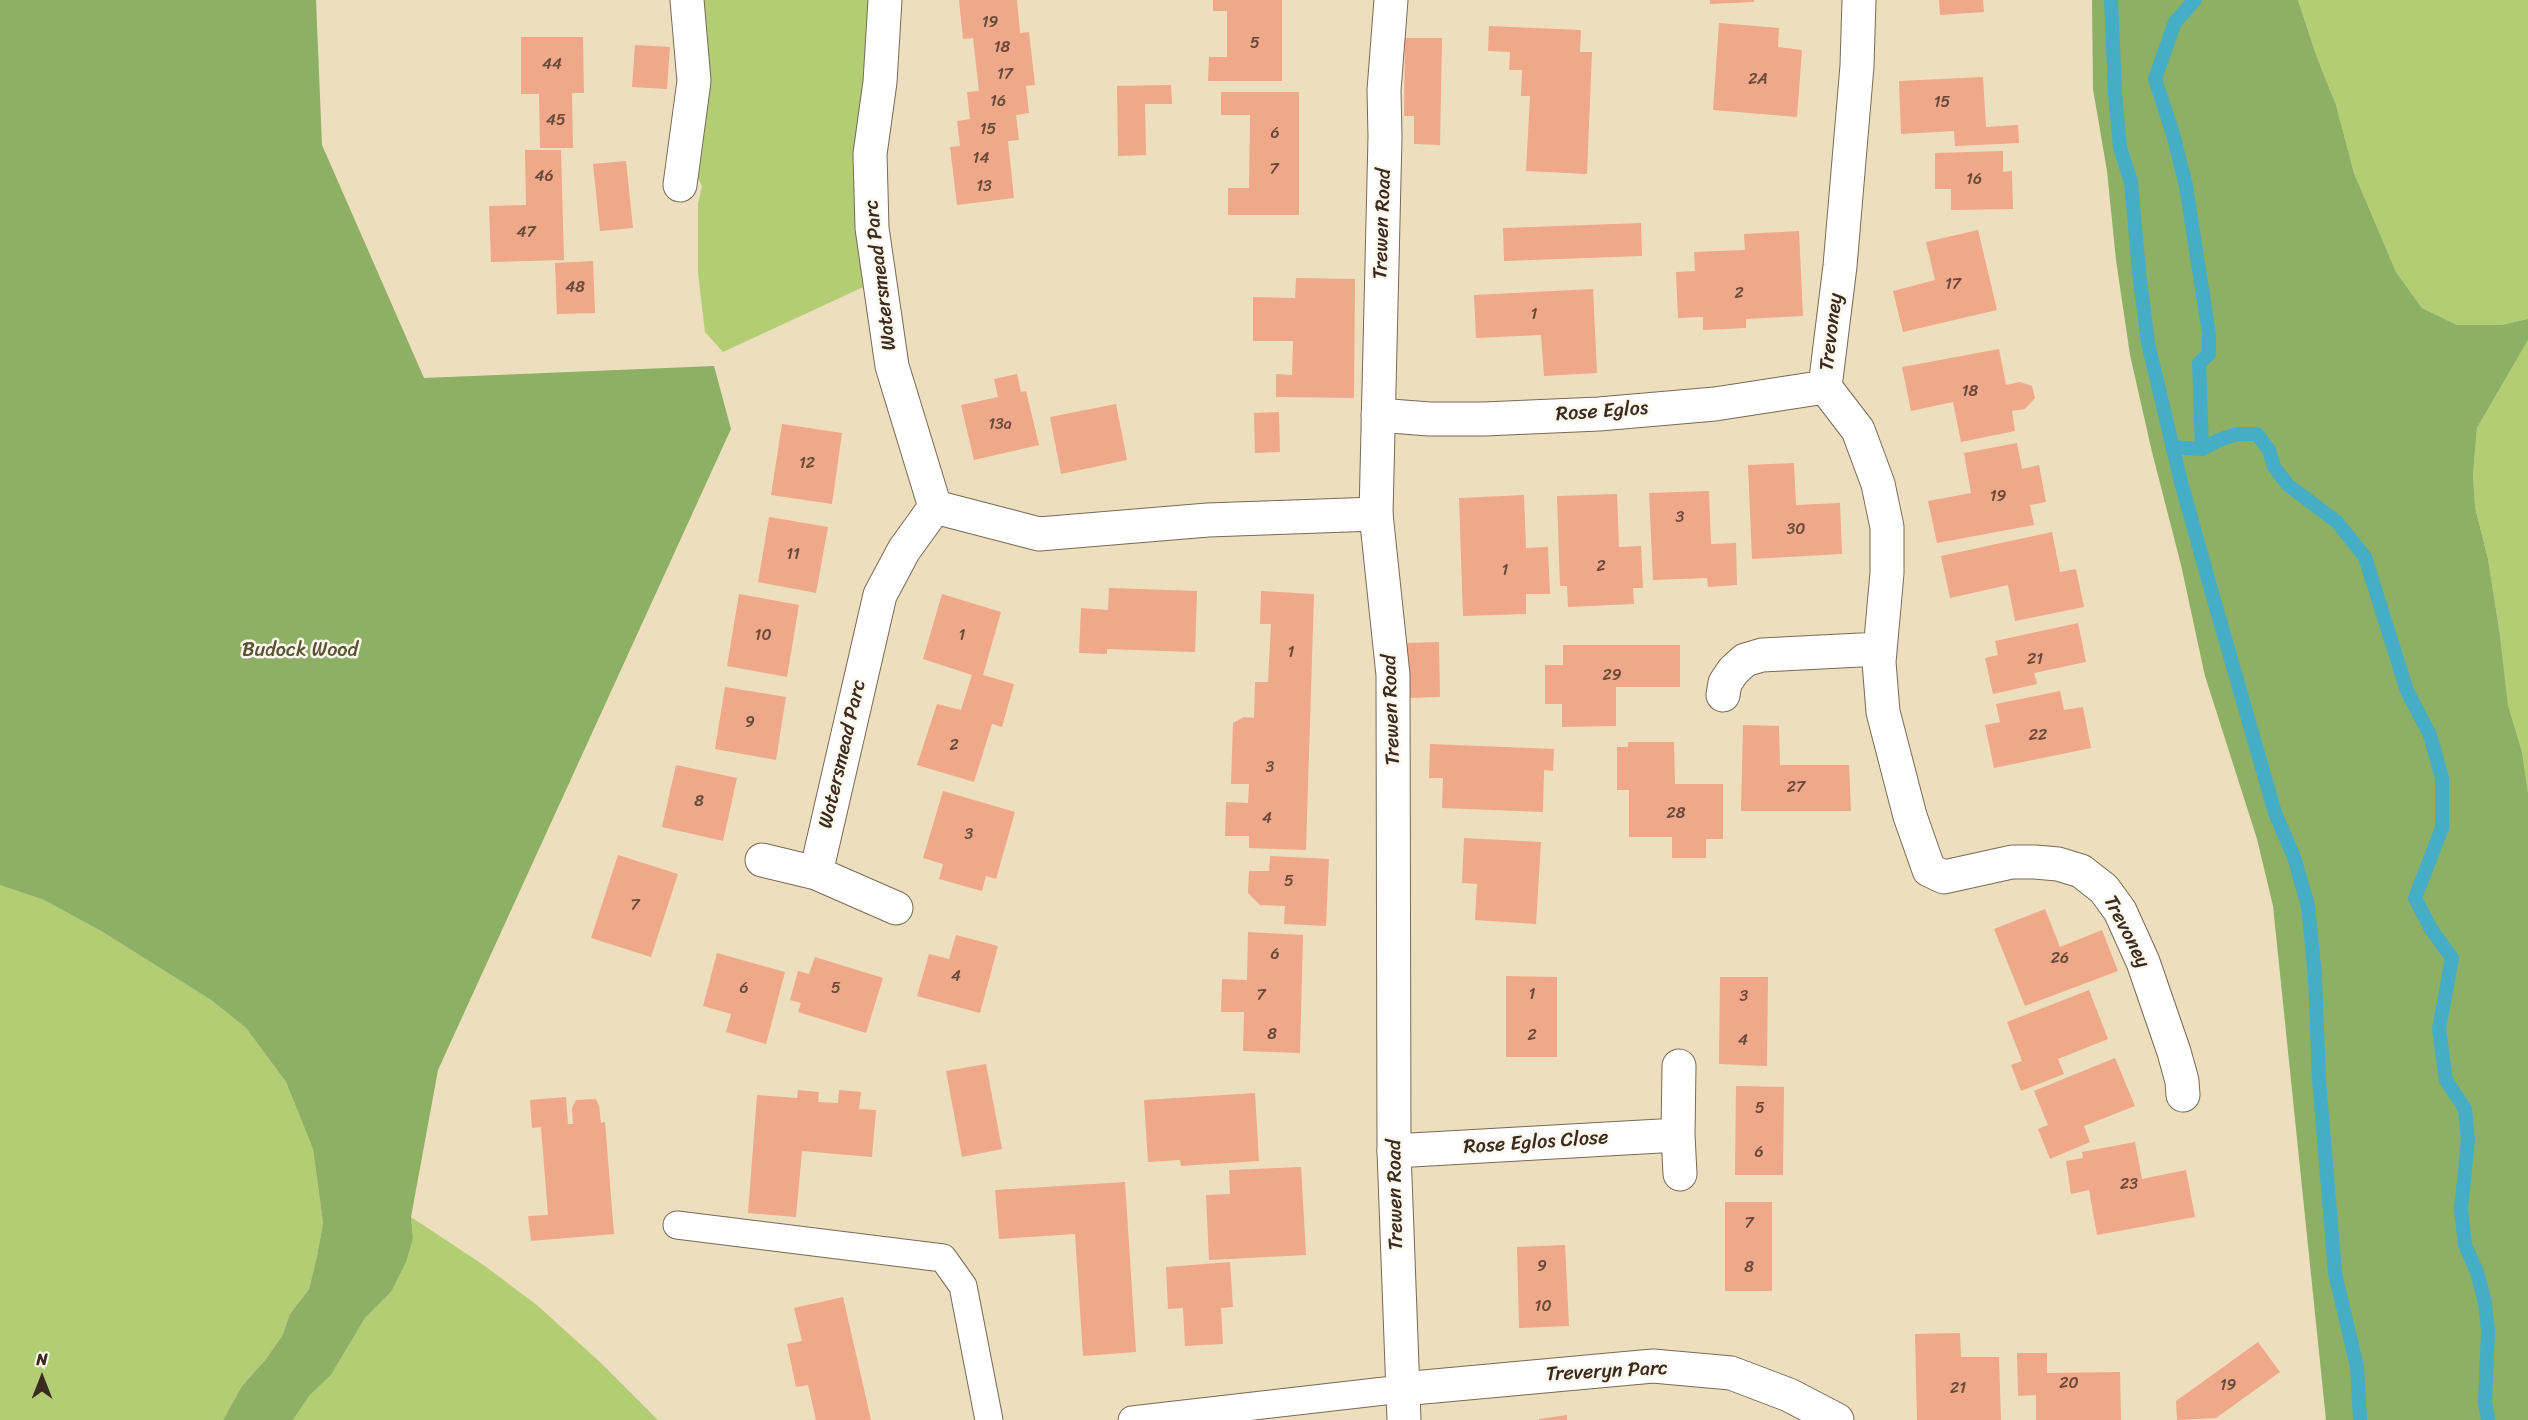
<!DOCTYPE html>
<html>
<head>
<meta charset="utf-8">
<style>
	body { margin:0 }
	#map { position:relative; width:2528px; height:1420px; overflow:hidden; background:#eddfbd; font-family:Sriracha,sans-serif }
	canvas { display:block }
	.north { position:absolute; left:12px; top:1348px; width:60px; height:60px; -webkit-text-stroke:4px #fbf7ec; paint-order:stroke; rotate:0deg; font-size:16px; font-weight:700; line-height:24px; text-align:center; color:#3b2a1e }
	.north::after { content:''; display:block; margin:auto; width:21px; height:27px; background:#3b2a1e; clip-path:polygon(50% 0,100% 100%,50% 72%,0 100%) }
</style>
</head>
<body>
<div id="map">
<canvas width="2528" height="1420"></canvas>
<div class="north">N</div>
</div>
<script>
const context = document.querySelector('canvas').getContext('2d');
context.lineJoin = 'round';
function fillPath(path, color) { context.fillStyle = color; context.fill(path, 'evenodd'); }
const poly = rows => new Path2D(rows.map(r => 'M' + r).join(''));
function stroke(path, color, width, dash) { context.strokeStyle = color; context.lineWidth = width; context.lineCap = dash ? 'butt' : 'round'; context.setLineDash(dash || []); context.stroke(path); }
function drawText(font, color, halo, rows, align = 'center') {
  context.font = font + ' Sriracha,sans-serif'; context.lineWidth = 5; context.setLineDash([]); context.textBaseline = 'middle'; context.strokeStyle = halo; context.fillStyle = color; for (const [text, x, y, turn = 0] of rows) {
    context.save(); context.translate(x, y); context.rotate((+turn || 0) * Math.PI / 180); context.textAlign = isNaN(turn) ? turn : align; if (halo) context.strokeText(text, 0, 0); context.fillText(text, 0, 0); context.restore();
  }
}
fillPath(poly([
	[696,0,878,0,872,283,723,352,705,332,698,273,698,204,702,186,692,166],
	[2298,0,2528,0,2528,319,2501,325,2457,325,2422,308,2396,272,2354,173,2336,105,2316,55],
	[2528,340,2528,793,2522,752,2508,705,2500,635,2488,559,2475,507,2473,475,2477,428],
	[0,885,44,900,101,931,211,1000,246,1028,286,1082,313,1149,323,1223,317,1256,309,1289,290,1314,282,1336,266,1359,242,1386,223,1420,0,1420],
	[411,1217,485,1266,538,1306,601,1363,658,1420,293,1420,310,1395,331,1375,365,1318,391,1292,413,1238]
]), '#b2cd73');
fillPath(poly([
	[0,0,316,0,322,145,424,378,714,366,731,429,438,1070,411,1217,413,1238,406,1262,391,1292,365,1318,331,1375,310,1395,293,1420,223,1420,242,1386,266,1359,282,1336,290,1314,309,1289,317,1256,323,1223,313,1149,286,1082,246,1028,211,1000,101,931,44,900,0,885],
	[2092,0,2298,0,2316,55,2336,105,2354,173,2396,272,2422,308,2457,325,2501,325,2528,319,2528,340,2477,428,2473,475,2475,507,2488,559,2500,635,2508,705,2522,752,2528,793,2528,1420,2326,1420,2273,906,2257,839,2205,676,2181,565,2152,452,2130,355,2116,260,2107,171,2093,89]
]), '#8db065');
stroke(poly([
	[2111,0,2115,93,2120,148,2131,182,2139,272,2148,343,2181,482,2208,579,2275,813,2294,857,2308,906,2315,977,2319,1080,2335,1273,2357,1367,2360,1420],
	[2195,0,2175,22,2155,79,2173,134,2186,186,2209,334,2209,354,2199,363,2202,449],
	[2172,447,2202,449,2219,440,2237,434,2257,434,2269,450,2274,467,2288,485,2337,522,2365,557,2407,691,2430,735,2442,778,2442,828,2415,898,2431,929,2452,958,2439,1029,2446,1080,2465,1109,2468,1140,2461,1209,2465,1245,2477,1272,2485,1303,2488,1331,2485,1402,2488,1420]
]), '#45adc5', 14);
fillPath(poly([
	[959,0,1017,0,1020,33,1029,32,1035,85,1026,86,1029,113,1016,115,1019,140,1008,141,1014,198,957,205,950,147,960,146,957,121,970,119,967,92,979,91,973,38,963,39],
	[1213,0,1282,0,1282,81,1208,81,1209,57,1227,57,1227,11,1213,11],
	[1710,0,1754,0,1754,2,1710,4],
	[1939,0,1983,0,1984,12,1940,15],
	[1719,23,1779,28,1778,47,1802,50,1797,117,1713,110],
	[1489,26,1581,30,1580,52,1592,52,1587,174,1526,171,1530,96,1521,96,1522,70,1509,70,1510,52,1488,51],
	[521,37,583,37,584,93,572,93,573,148,540,148,539,94,521,94],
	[1405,38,1442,38,1440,145,1414,144,1414,116,1404,116],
	[635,45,670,47,667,89,632,87],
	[1983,77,1986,127,2018,125,2019,143,1955,146,1954,131,1901,134,1899,81],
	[1171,85,1172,104,1145,104,1146,155,1118,156,1117,86],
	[1221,92,1299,92,1299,215,1228,215,1228,188,1249,188,1250,115,1221,115],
	[525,150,561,150,564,260,491,262,489,206,526,205],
	[2003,151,2003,172,2012,171,2013,209,1951,210,1951,189,1935,189,1935,153],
	[626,161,633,228,600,231,593,164],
	[1641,223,1642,256,1504,261,1503,228],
	[1978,230,1997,310,1903,332,1893,291,1935,280,1926,242],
	[1799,231,1803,316,1746,319,1746,328,1703,330,1703,317,1678,318,1676,272,1695,271,1694,252,1745,250,1744,234],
	[593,261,595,313,557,314,555,263],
	[1296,278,1355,279,1354,398,1276,397,1276,374,1292,375,1293,341,1253,341,1253,297,1295,298],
	[1593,289,1597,373,1544,376,1541,335,1476,338,1474,295],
	[1999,349,2006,385,2020,382,2032,386,2035,398,2025,409,2012,411,2015,431,1961,442,1953,402,1911,411,1902,367],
	[1017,374,1021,392,1026,391,1039,445,974,460,961,405,998,397,994,379],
	[1116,404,1127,460,1061,474,1050,417],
	[1279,412,1280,452,1255,453,1254,413],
	[782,424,842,433,832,504,771,495],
	[2017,443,2022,469,2039,465,2046,502,2030,505,2034,525,1937,543,1928,501,1971,493,1964,453],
	[1794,463,1796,505,1840,503,1842,554,1752,559,1748,465],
	[1709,491,1711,544,1736,543,1737,585,1708,587,1707,578,1653,580,1649,493],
	[1617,494,1619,547,1641,546,1643,588,1633,588,1634,604,1568,607,1567,586,1560,586,1557,496],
	[1524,495,1526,548,1548,547,1550,594,1526,594,1526,614,1463,616,1459,498],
	[769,517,828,527,816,593,758,582],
	[2052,532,2060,572,2076,569,2084,607,2015,621,2008,585,1950,598,1941,556],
	[1109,588,1197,591,1195,652,1107,649,1107,654,1079,653,1081,608,1108,610],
	[1261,591,1314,594,1306,850,1249,848,1249,836,1225,836,1226,802,1248,803,1249,784,1231,784,1233,723,1244,717,1254,718,1255,682,1268,682,1271,624,1260,624],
	[739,594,799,605,787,677,727,666],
	[942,594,1001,612,983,675,1014,684,1002,727,992,724,974,782,917,765,937,704,961,710,972,675,923,659],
	[2078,623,2086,662,2034,673,2037,684,1993,694,1985,658,1998,655,1995,641],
	[1439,642,1440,697,1406,698,1405,643],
	[1563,645,1680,645,1680,687,1616,687,1616,726,1562,727,1562,704,1545,704,1545,665,1563,665],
	[725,687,786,697,776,760,715,749],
	[2060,691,2064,710,2083,707,2091,748,1994,768,1985,725,2000,722,1996,704],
	[1743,725,1779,726,1780,765,1849,765,1851,811,1741,811],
	[1628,742,1674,742,1675,784,1723,784,1723,839,1706,839,1706,858,1672,858,1672,837,1629,837,1629,790,1617,790,1617,747,1628,747],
	[1430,744,1554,749,1553,771,1544,770,1543,812,1442,808,1443,778,1429,778],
	[676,765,737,778,723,841,662,827],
	[943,791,1015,812,996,879,986,876,982,891,939,879,943,864,923,858],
	[1464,838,1541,842,1536,924,1475,920,1477,884,1462,883],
	[618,855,678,874,651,957,591,938],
	[1270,856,1329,859,1326,926,1284,924,1285,906,1260,905,1248,893,1249,871,1269,871],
	[2045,909,2060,947,2102,930,2118,971,2025,1006,1994,929],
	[1248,932,1303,935,1300,1053,1243,1051,1244,1012,1221,1012,1222,979,1247,980],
	[956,935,998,946,980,1013,917,996,929,954,949,959],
	[717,953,785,972,766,1044,726,1032,731,1014,703,1006],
	[815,957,883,978,866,1033,798,1012,801,1003,790,1000,798,971,809,974],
	[1506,976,1557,977,1557,1057,1506,1057],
	[1720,977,1768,977,1767,1066,1719,1064],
	[2089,990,2108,1039,2058,1059,2064,1074,2021,1091,2011,1065,2022,1061,2007,1022],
	[2115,1058,2135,1106,2084,1126,2090,1142,2050,1159,2038,1129,2048,1125,2034,1091],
	[986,1064,1002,1149,962,1157,946,1071],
	[1736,1086,1784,1087,1783,1175,1735,1175],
	[798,1090,819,1092,818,1102,838,1103,839,1090,861,1092,859,1109,876,1110,872,1157,802,1151,796,1217,748,1213,757,1095,797,1098],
	[1255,1093,1259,1161,1181,1166,1180,1160,1148,1162,1144,1100],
	[566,1097,568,1124,573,1124,572,1108,576,1100,596,1099,599,1106,601,1123,605,1122,614,1234,531,1241,528,1216,548,1215,541,1127,532,1128,530,1100],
	[2135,1142,2142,1179,2186,1170,2195,1217,2097,1235,2089,1190,2071,1194,2066,1161,2083,1158,2082,1152],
	[1301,1167,1306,1255,1209,1260,1206,1195,1230,1194,1229,1170],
	[1125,1182,1136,1352,1083,1356,1075,1234,999,1239,995,1190],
	[1725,1202,1772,1202,1772,1291,1725,1291],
	[1565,1245,1569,1326,1519,1328,1517,1247],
	[1230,1262,1233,1307,1221,1308,1223,1344,1185,1346,1183,1308,1168,1309,1166,1267],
	[843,1297,871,1420,816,1420,808,1385,796,1387,787,1344,802,1341,794,1308],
	[1960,1333,1961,1357,1999,1357,2001,1420,1917,1420,1915,1334],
	[2258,1342,2280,1372,2216,1418,2177,1420,2176,1401],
	[2017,1353,2047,1353,2047,1373,2120,1372,2121,1420,2036,1420,2036,1395,2018,1396],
	[1567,1415,1567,1420,1539,1420,1539,1419]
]), '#efa889');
const lane = poly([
	[677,1225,943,1258,963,1286,989,1420],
	[1132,1420,1402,1389]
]);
const street = poly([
	[885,0,880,82,870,154,872,228,892,366,935,507,1039,534,1208,520,1376,514],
	[1859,0,1857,66,1840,266,1825,387,1858,430,1878,484,1887,527,1887,573,1879,662,1883,712,1910,816,1929,870,1944,877,2012,862,2035,862,2058,864,2081,871,2104,889,2120,911,2143,962,2174,1052,2182,1081,2183,1095],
	[680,185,694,81,687,0],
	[1378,415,1429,419,1484,419,1599,414,1715,404,1825,387],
	[1723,695,1725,683,1733,671,1745,660,1762,655,1880,649],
	[762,860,816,873,896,908],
	[816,873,880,595,904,550,935,507],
	[1679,1066,1678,1135,1680,1174],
	[1394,1151,1678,1135],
	[1402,1389,1653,1366,1731,1373,1789,1395,1837,1420]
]);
const secondary = poly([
	[1391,0,1384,90,1385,137,1376,514,1393,675,1394,1151,1404,1420]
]);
stroke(lane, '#796956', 29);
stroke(street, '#796956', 35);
stroke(secondary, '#796956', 35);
stroke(lane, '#fff', 27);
stroke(street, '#fff', 33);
stroke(secondary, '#fff', 33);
drawText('16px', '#684a39', null, [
	["19",990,23],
	["5",1255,44],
	["18",1002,48],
	["44",552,65],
	["17",1005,75],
	["2A",1758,80],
	["16",998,102],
	["15",1942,103],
	["45",556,121],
	["15",988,130],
	["6",1275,134],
	["14",981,159],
	["7",1274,170],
	["46",544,177],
	["16",1974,180],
	["13",984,187],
	["47",526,233],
	["17",1953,285],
	["48",575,288],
	["2",1739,294],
	["1",1534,315],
	["18",1970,392],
	["13a",1000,425],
	["12",807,464],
	["19",1998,497],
	["3",1680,518],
	["30",1796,530],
	["11",793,555],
	["2",1601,567],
	["1",1505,571],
	["10",763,636],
	["1",962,636],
	["1",1291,653],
	["21",2035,660],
	["29",1612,676],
	["9",750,723],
	["22",2038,736],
	["2",954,746],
	["3",1270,768],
	["27",1796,788],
	["8",699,802],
	["28",1676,814],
	["4",1267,819],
	["3",969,835],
	["5",1289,882],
	["7",635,906],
	["6",1275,955],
	["26",2060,959],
	["4",956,977],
	["6",744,989],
	["5",836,989],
	["1",1532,995],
	["7",1261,996],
	["3",1744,997],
	["8",1272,1035],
	["2",1532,1036],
	["4",1743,1041],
	["5",1760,1109],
	["6",1759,1153],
	["23",2129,1185],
	["7",1749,1224],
	["9",1542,1267],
	["8",1749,1268],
	["10",1543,1307],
	["20",2069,1384],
	["19",2228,1386],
	["21",1958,1389]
]);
drawText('20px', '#3b2a1e', '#fbf7ec', [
	["Trewen Road",1383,224,-88],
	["Watersmead Parc",881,275,-97],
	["Trevoney",1832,332,-83],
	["Rose Eglos",1602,412,-4],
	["Trewen Road",1392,710,-92],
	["Watersmead Parc",843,754,-77],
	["Trevoney",2126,932,63],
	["Rose Eglos Close",1536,1143,-4],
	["Trewen Road",1396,1195,-91],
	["Treveryn Parc",1607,1372,-3]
]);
drawText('20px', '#595333', '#fbf7ec', [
	["Budock Wood",300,651]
]);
</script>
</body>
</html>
